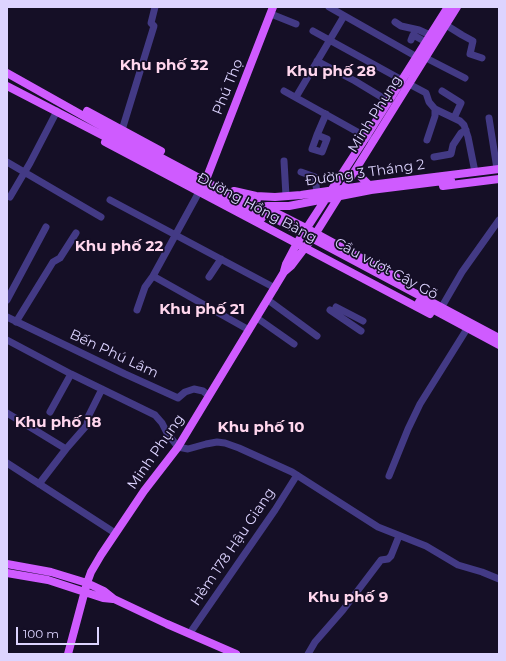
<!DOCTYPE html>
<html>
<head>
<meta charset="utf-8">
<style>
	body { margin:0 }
	#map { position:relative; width:506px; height:661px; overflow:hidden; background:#150f26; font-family:Montserrat,sans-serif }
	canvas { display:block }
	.frame { position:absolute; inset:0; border:8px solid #ddd4ff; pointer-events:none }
	.scale { position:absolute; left:16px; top:627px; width:83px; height:18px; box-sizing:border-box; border:2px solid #ddd4ff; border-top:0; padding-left:5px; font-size:12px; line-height:14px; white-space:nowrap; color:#ddd4ff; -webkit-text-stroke:3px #150f26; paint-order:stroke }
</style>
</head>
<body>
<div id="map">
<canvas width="506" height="661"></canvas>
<div class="frame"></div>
<div class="scale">100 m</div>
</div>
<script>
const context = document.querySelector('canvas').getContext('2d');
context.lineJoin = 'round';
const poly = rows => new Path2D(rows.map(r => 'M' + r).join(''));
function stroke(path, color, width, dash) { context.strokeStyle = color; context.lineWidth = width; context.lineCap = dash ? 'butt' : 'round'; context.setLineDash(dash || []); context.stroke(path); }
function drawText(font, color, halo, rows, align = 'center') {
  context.font = font + ' Montserrat,sans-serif'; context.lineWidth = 3.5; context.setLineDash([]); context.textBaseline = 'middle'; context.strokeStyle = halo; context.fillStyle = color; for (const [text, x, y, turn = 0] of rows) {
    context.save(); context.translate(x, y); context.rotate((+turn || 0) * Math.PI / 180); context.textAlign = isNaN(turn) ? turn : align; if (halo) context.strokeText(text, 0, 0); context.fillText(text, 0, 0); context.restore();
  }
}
stroke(poly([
	[329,7,417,57],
	[271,14,296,24],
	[395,22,401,26,419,30,430,35],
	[446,25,462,35,473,41,470,54,482,58],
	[313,31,402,80],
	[411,40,413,35,426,42],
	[426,58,465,78],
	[317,61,355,81,388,101],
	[409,84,426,93,429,102,435,109],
	[284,91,370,139],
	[442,91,461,103,454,118],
	[296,97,344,16],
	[489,118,497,169],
	[122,130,154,26,151,23,155,7],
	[317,135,327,139,322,152,312,149,317,135,326,114],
	[427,140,435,116,435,109,460,121,464,125,468,137,475,172],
	[434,157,451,154,453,145,461,133,466,130],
	[284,161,286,196],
	[7,162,101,217],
	[301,172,315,177,317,193],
	[10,197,30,163,57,111],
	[110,200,275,288],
	[153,276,249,330],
	[209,277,221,259],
	[7,300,46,227],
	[268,300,317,336],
	[444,303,462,272,499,220],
	[336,307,363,321],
	[137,310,145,287,153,276,199,192],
	[330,310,361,331],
	[7,317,125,374,178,398,185,392,194,389,203,391,209,396],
	[257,318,294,344],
	[16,322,53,262,60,258,76,233],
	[7,340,71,374,155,415,162,423,167,433,178,447,188,449,206,444,217,442,225,443,239,448,292,472,378,527,426,546,458,565,482,572,499,579],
	[50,412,71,374],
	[7,413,66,449],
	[7,463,115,533],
	[389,476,408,429,420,404,465,332],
	[39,484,66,449,87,425,88,417,102,389],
	[190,633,275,510,297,475],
	[308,654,315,642,343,610,381,560,388,559,391,556,399,536]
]), '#433a85', 7);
stroke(poly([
	[7,73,96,123,499,338],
	[7,86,262,218],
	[87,111,161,151],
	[105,142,430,314],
	[357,168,361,177,369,185],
	[207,177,273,7],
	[443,186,499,179],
	[234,191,256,196,275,197,301,195,362,186,499,169],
	[249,199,306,228,396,277],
	[267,206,289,206,371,190,451,180],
	[284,271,286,264,297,243,366,137,448,7],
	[419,302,499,345],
	[7,564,51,572,87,583,104,591,114,599,167,624,236,654],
	[7,573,48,580,103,598,113,599],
	[68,654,87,583,91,572,101,555,144,491,178,447,284,272,291,266,316,233,457,7]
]), '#cf5bff', 8);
drawText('14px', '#ddd4ff', '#150f26', [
	["Phú Thọ",228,87,-68],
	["Minh Phụng",375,114,-58],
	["Đường 3 Tháng 2",365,173,-8],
	["Đường Hồng Bàng",257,208,28],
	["Cầu vượt Cây Gõ",386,269,28],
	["Bến Phú Lâm",114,354,25],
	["Minh Phụng",156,452,-55],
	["Hẻm 178 Hậu Giang",233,547,-56]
]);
drawText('bold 15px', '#ffd6ed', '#150f26', [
	["Khu phố 32",164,66],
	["Khu phố 28",331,72],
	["Khu phố 22",119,247],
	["Khu phố 21",202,310],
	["Khu phố 18",58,423],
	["Khu phố 10",261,428],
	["Khu phố 9",348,598]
]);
</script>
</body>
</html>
